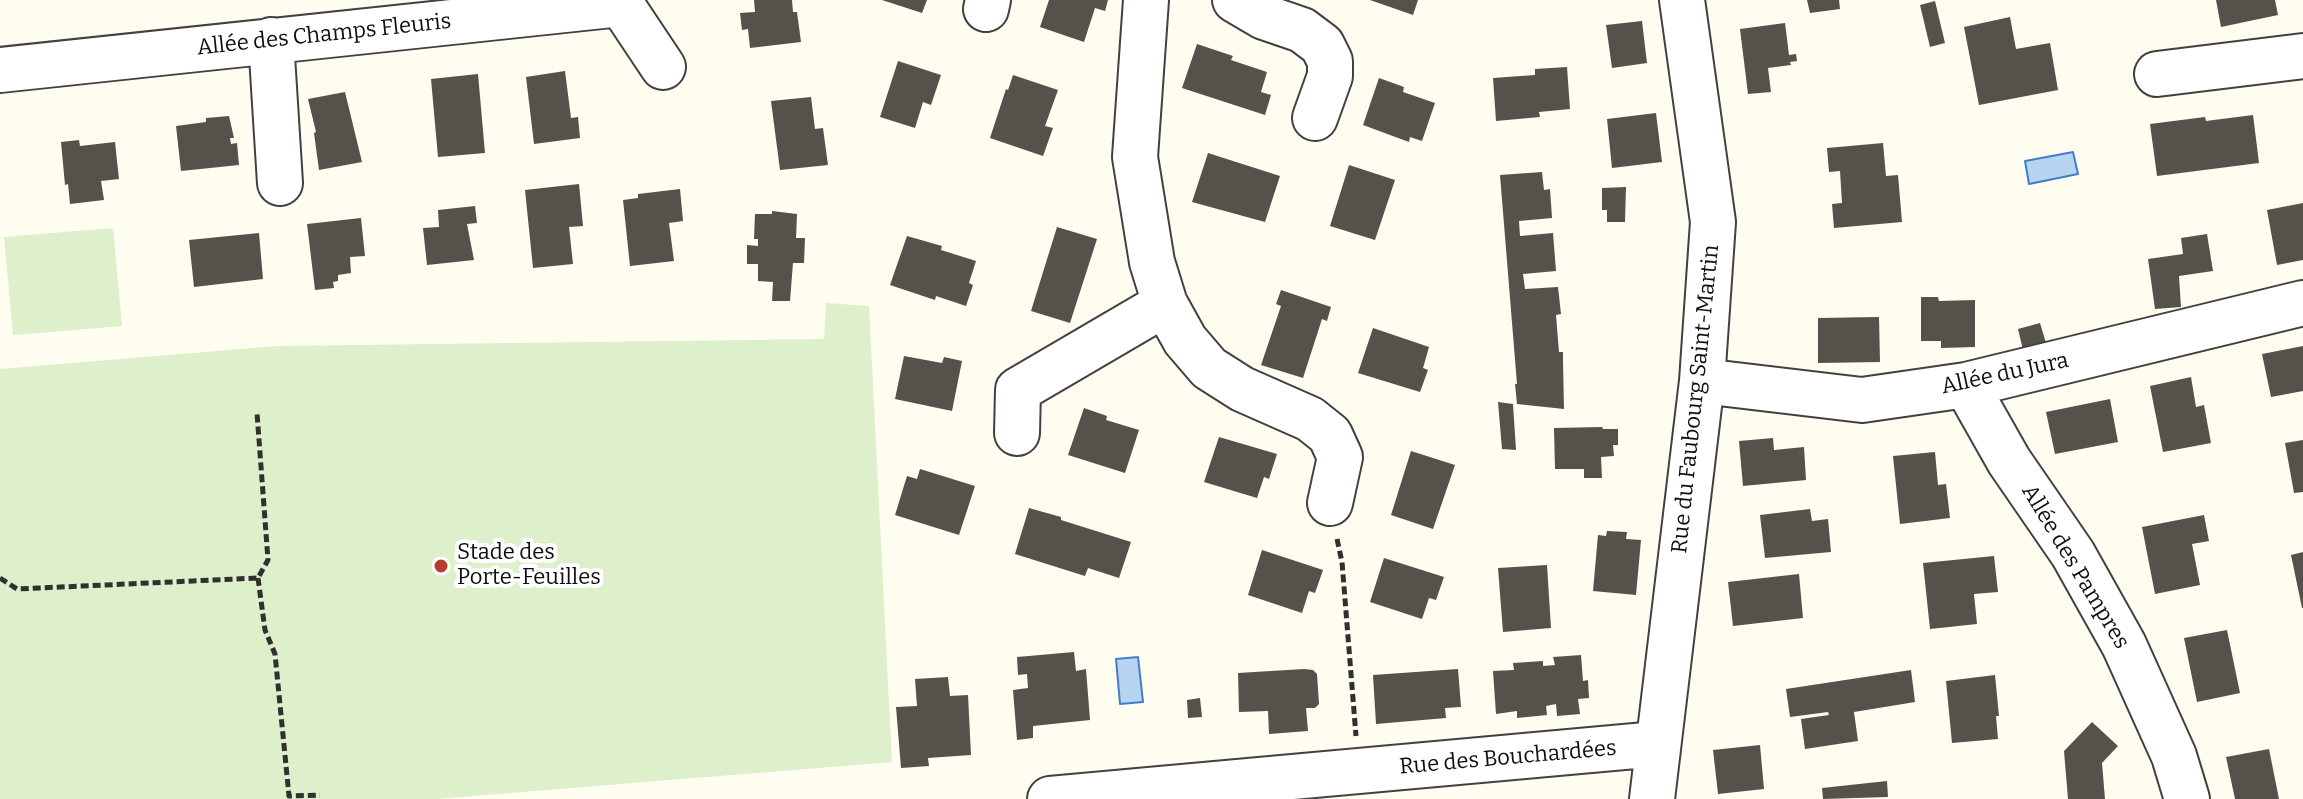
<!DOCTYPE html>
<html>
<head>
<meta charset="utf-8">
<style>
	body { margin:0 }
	canvas { display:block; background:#fefdf0 }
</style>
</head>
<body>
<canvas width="2303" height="799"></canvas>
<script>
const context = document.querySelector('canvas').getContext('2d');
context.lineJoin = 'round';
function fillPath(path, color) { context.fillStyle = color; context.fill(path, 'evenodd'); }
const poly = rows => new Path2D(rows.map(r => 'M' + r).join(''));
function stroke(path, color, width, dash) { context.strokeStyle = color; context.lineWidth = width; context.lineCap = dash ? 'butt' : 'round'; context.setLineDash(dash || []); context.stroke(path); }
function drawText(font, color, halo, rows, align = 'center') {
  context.font = font + ' Bitter,serif'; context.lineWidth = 8; context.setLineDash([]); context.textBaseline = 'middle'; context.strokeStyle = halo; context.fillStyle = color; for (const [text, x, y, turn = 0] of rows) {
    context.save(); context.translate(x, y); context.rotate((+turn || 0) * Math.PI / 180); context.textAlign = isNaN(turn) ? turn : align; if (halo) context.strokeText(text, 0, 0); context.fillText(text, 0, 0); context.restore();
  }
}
fillPath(poly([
	[113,228,122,326,13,335,4,237],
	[826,303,869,306,892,762,436,799,0,799,0,369,278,346,824,339]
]), '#deefcc');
const water = poly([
	[2073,152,2078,174,2029,184,2025,161,2073,152],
	[1138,657,1143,702,1120,704,1116,659,1138,657]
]);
fillPath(water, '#b7d4f3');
stroke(water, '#417ec7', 2);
fillPath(poly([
	[754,0,792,0,793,12,797,12,801,42,750,48,748,29,742,30,740,13,755,12],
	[882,0,927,0,922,13],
	[1049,0,1108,0,1105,11,1095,8,1084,42,1040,27],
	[1370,0,1418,0,1413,15],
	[1807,0,1839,0,1840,9,1810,13],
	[2216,0,2275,0,2278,15,2221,27],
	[1935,1,1945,43,1930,47,1920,5],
	[2010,17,2016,49,2050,43,2058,90,1979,105,1964,27],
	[1642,21,1647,63,1612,68,1606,25],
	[1785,23,1789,55,1796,54,1797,61,1790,62,1791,65,1768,68,1771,92,1748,94,1740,29],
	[1197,44,1233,56,1231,60,1267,72,1261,92,1271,95,1265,115,1182,88],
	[898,61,941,75,931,105,923,102,915,128,880,117],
	[1567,67,1570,109,1539,112,1540,117,1496,121,1493,78,1535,75,1535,69],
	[565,71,571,118,578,117,580,138,534,144,526,77],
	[478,74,485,153,438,157,431,79],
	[1013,75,1058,90,1045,126,1053,128,1043,156,990,138,1006,89,1008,90],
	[1379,78,1404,87,1403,92,1435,103,1422,141,1410,137,1409,142,1363,125],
	[345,92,362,162,319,170,314,133,316,132,308,99],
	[811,97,815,129,823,128,828,165,780,170,771,101],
	[1656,113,1662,162,1612,168,1607,119],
	[2253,115,2259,163,2157,176,2150,124,2205,117,2206,121],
	[229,116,234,138,230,138,231,144,237,143,239,165,181,171,176,126,206,122,206,118],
	[79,140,80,146,115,142,119,179,101,181,104,200,70,204,68,184,65,185,61,142],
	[1883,143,1886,176,1898,175,1902,222,1834,228,1832,204,1842,203,1840,171,1829,172,1827,148],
	[1208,153,1280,176,1265,222,1192,202],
	[1349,165,1395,180,1375,240,1330,226],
	[1542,172,1544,190,1550,189,1552,218,1519,221,1520,236,1553,233,1556,271,1523,274,1525,289,1558,287,1561,314,1556,315,1559,352,1563,352,1563,361,1564,409,1517,404,1515,384,1517,384,1500,175],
	[579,184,583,226,569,227,573,264,533,268,525,190],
	[1626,187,1625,222,1607,222,1607,210,1602,210,1602,188],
	[680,189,683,221,669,223,674,261,630,266,623,200,638,198,638,194],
	[2303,203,2303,260,2277,265,2267,210],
	[475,206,477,223,467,224,474,260,427,265,423,228,439,227,438,210],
	[772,211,797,214,796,238,805,238,804,263,793,263,790,301,772,301,773,282,758,281,758,264,747,264,747,245,758,246,758,239,754,239,755,214,772,214],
	[361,218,365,256,350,257,351,273,338,275,338,281,333,282,334,288,315,290,307,224],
	[1057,227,1097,239,1070,323,1031,311],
	[259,233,263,279,194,287,189,240],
	[2207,234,2213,271,2179,276,2181,307,2155,309,2148,259,2183,254,2181,238],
	[907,236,942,246,941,250,976,261,969,283,973,285,966,306,936,296,935,300,890,285],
	[1281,290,1331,307,1327,321,1322,319,1303,378,1261,365,1281,306,1276,304],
	[1921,297,1938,297,1939,301,1975,300,1975,347,1941,348,1941,341,1921,341],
	[1879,317,1880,362,1818,363,1818,318],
	[2040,323,2046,343,2023,350,2018,329],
	[1373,328,1429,347,1423,368,1428,370,1420,392,1358,373],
	[2303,346,2303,391,2271,397,2262,354],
	[904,356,942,363,944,357,962,361,952,411,895,399],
	[2191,377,2196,407,2204,405,2211,443,2163,452,2150,386],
	[2110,399,2118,442,2055,454,2046,412],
	[1498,402,1513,404,1516,450,1502,449],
	[1084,408,1107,416,1106,420,1139,430,1125,473,1068,455],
	[1602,427,1603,429,1618,429,1618,445,1613,445,1614,456,1601,457,1602,478,1584,478,1584,469,1555,469,1554,428],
	[1219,437,1277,454,1269,479,1264,477,1257,498,1204,482],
	[1773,438,1774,450,1804,447,1806,480,1743,486,1739,441],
	[2303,440,2303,492,2294,493,2285,443],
	[1411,451,1455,465,1433,529,1391,515],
	[1935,452,1938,485,1946,484,1950,518,1900,524,1893,456],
	[920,469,975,486,959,535,895,515,907,476,917,479],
	[1029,508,1061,517,1061,520,1131,542,1119,578,1088,568,1085,576,1015,554],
	[1810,509,1812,521,1828,519,1831,552,1765,558,1760,515],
	[2204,515,2209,541,2192,544,2200,585,2155,594,2142,527],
	[1607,531,1627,532,1626,539,1641,540,1636,595,1593,591,1598,535,1606,536],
	[1262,550,1323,570,1315,593,1309,591,1302,613,1248,595],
	[2303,552,2303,608,2302,608,2291,555],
	[1994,556,1998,592,1974,594,1977,624,1930,629,1923,563],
	[1384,558,1444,577,1436,600,1429,598,1422,619,1370,602],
	[1547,565,1551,628,1503,632,1498,568],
	[1799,574,1803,618,1733,626,1728,582],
	[2227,630,2240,693,2197,702,2184,638],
	[1074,652,1076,671,1086,669,1090,720,1033,726,1033,738,1017,740,1013,690,1028,688,1027,674,1018,675,1017,657],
	[1581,655,1583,681,1588,680,1589,698,1578,699,1580,714,1557,716,1556,704,1546,706,1547,715,1517,718,1517,711,1496,714,1493,671,1514,670,1513,663,1543,661,1543,666,1555,665,1553,657],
	[1304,669,1313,670,1317,674,1319,704,1315,708,1306,708,1308,731,1269,734,1268,711,1239,712,1238,673],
	[1458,669,1461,707,1445,708,1446,718,1376,724,1373,675],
	[1911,670,1915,702,1854,712,1858,741,1805,749,1801,719,1829,715,1828,712,1790,717,1786,689],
	[1995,675,1999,716,1996,716,1998,739,1952,743,1946,681],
	[948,677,950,696,968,695,971,755,928,758,929,766,901,768,896,707,917,706,915,679],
	[1200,698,1202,717,1188,718,1187,700],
	[2092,722,2118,746,2102,763,2105,799,2068,799,2064,751],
	[1760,745,1764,789,1718,794,1713,750],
	[2269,749,2279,799,2235,799,2226,757],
	[1887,781,1888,797,1823,799,1822,788]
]), '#56514b');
const minor = poly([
	[1235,0,1264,17,1302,30,1322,45,1330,61,1330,76,1315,118],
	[986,9,988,0],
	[271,40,280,183],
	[0,70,621,4,663,67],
	[2157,74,2303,56],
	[1165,304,1185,340,1209,368,1242,389,1310,419,1330,435,1340,457,1330,503],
	[1702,381,1862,400,1966,385,2303,303],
	[1966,385,2009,461,2073,554,2124,645,2174,756,2187,799],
	[1017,433,1018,390,1165,304,1152,262,1135,157,1146,0],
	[1050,799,1657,744],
	[1652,799,1702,381,1713,222,1682,0]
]);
stroke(minor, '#414141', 48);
stroke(poly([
	[1337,539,1342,562,1356,736],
	[0,578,17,589,258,578,268,560,257,413],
	[258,578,265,630,275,654,289,796,320,795]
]), '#303030', 5, [8, 4]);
stroke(minor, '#fff', 44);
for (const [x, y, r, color] of [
	[441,566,8,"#b73a2c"]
]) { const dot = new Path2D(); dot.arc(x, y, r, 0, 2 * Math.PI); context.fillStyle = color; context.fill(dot); stroke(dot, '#fff', 3); }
drawText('22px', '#0e0e0e', '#fff', [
	["Allée des Champs Fleuris",324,35,-6],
	["Allée du Jura",2005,374,-12],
	["Rue du Faubourg Saint-Martin",1696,399,-84],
	["Allée des Pampres",2075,567,59],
	["Rue des Bouchardées",1508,758,-5]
]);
drawText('22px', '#0e0e0e', '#fff', [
	["Stade des",457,553],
	["Porte-Feuilles",457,578]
], 'left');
</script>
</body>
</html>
